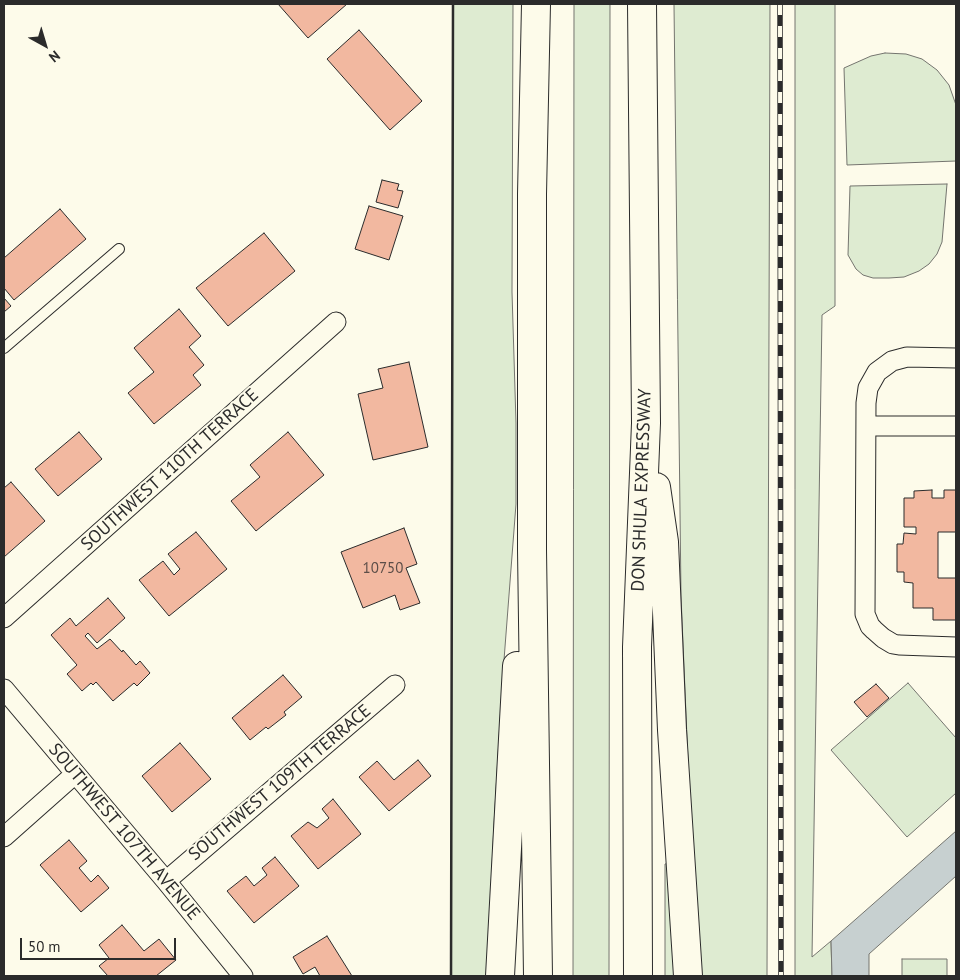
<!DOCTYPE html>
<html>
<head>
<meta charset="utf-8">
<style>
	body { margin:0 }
	#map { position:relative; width:960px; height:980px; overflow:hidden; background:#fdfbea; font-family:"PT Sans",sans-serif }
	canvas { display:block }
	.frame { position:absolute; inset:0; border:5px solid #2b2b2b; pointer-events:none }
	.north { position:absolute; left:20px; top:20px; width:50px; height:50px; -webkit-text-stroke:4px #fdfbea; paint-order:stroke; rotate:141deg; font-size:14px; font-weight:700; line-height:20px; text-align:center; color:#2b2b2b }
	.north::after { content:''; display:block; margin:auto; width:18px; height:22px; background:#2b2b2b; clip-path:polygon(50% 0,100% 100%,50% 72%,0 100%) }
	.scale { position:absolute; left:20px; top:938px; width:156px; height:22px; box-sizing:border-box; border:2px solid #2b2b2b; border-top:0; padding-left:6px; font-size:15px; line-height:18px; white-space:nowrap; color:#2b2b2b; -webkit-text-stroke:4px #fdfbea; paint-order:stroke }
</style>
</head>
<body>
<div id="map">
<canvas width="960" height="980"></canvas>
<div class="frame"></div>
<div class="north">N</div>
<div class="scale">50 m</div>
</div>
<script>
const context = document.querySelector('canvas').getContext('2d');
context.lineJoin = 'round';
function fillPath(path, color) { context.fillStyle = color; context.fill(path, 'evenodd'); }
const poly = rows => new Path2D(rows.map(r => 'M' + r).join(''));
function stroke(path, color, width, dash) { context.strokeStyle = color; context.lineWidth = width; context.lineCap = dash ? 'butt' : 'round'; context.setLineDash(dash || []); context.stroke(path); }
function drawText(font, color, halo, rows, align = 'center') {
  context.font = font + ' "PT Sans",sans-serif'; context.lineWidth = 4; context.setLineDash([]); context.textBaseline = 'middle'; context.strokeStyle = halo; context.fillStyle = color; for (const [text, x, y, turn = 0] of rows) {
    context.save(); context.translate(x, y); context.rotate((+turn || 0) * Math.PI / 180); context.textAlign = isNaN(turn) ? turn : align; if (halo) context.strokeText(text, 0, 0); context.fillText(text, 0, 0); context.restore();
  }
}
const green = poly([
	[453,4,513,4,512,292,516,423,516,504,503,673,494,824,487,976,451,976,453,4],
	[574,4,610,4,609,976,573,976,574,4],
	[674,4,770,4,767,976,700,976,690,809,681,596,674,4],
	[795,4,835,4,835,306,822,315,812,957,831,941,832,976,795,976,795,4],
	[885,53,906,54,922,59,937,70,949,85,956,105,956,161,847,165,844,68,871,56,885,53],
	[947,184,942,242,937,254,929,264,919,271,904,277,889,278,873,278,863,275,856,269,848,255,850,186,947,184],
	[908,683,956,738,956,793,907,837,831,750,908,683],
	[670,863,678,976,665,976,665,864,670,863],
	[902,959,947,959,947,976,902,976,902,959]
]);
fillPath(green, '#deebd1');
stroke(green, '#74746e', 1);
const water = poly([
	[956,831,956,876,869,954,869,976,832,976,831,941,956,831]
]);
fillPath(water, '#c7d0d0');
stroke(water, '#74746e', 1);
const building = poly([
	[278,4,347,4,308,38,278,4],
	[359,30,422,101,390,130,327,59,359,30],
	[382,180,399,184,397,190,403,191,398,208,376,202,382,180],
	[369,206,403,216,389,260,355,249,369,206],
	[60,209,86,239,14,300,4,288,4,258,60,209],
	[264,233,295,271,228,326,196,288,264,233],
	[4,298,11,306,4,312,4,298],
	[179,309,201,336,189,347,204,365,193,375,201,385,154,424,128,393,154,372,134,348,179,309],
	[409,362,428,447,373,460,358,394,383,388,378,369,409,362],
	[79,432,102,459,58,496,35,469,79,432],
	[288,432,324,475,256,531,231,501,260,477,250,465,288,432],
	[11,482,45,521,4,557,4,488,11,482],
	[932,490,932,498,944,498,944,490,956,490,956,532,938,532,938,578,956,578,956,620,933,620,933,608,913,608,913,583,904,582,904,572,897,572,897,544,903,544,904,533,916,534,916,527,904,527,904,498,914,498,914,491,932,490],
	[404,528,417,564,406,568,420,603,400,610,395,595,363,608,341,552,404,528],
	[196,532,227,569,169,616,139,580,163,561,174,575,180,569,168,554,196,532],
	[108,598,125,618,97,643,88,633,85,636,97,649,110,639,122,652,123,650,136,665,140,661,150,673,137,686,134,683,113,701,96,682,93,685,91,683,82,691,67,674,77,665,51,635,70,618,76,626,108,598],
	[283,675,302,697,284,712,286,715,268,729,266,727,250,740,232,718,283,675],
	[876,684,889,698,867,717,854,702,876,684],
	[180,743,211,779,172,812,142,776,180,743],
	[418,760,431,776,389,811,359,777,377,761,394,780,418,760],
	[333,799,361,834,318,869,291,836,308,822,317,828,329,818,322,809,333,799],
	[69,840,87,861,79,868,91,882,98,875,109,888,81,912,40,865,69,840],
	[275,857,299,886,254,923,227,891,246,876,254,886,267,875,262,868,275,857],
	[122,925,144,951,159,939,176,960,156,976,108,976,99,966,109,958,99,945,122,925],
	[327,936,352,976,320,976,315,967,303,974,293,957,327,936]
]);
fillPath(building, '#f2b8a0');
stroke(building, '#2b2b2b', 1);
const lane = poly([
	[4,348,119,249]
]);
const street = poly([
	[956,358,907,357,892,361,877,372,868,388,866,403,865,614,870,626,874,630,883,638,893,644,899,645,956,647],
	[866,426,956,426],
	[4,618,336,322],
	[4,689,166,881,243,976],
	[4,837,75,774],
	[166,881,395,685]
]);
const highway = poly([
	[536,4,532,194,532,550,538,976],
	[656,487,664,542,672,730,688,976],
	[500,976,517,666],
	[638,976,637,647,646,423,642,4]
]);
stroke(lane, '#2b2b2b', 12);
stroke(street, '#2b2b2b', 21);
stroke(highway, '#2b2b2b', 30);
stroke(lane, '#fdfbea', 10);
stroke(street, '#fdfbea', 19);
stroke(highway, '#fdfbea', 28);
const rail = poly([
	[780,4,781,976]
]);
stroke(rail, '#2b2b2b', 5.5);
stroke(rail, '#fdfbea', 4, [11]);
stroke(poly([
	[451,976,453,4]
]), '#2b2b2b', 2.5);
drawText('15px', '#5d4e48', null, [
	["10750",383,569]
]);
drawText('18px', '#2b2b2b', '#fdfbea', [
	["SOUTHWEST 110TH TERRACE",170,470,-42],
	["DON SHULA EXPRESSWAY",642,490,-88],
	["SOUTHWEST 109TH TERRACE",280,783,-40],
	["SOUTHWEST 107TH AVENUE",124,832,50]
]);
</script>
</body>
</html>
